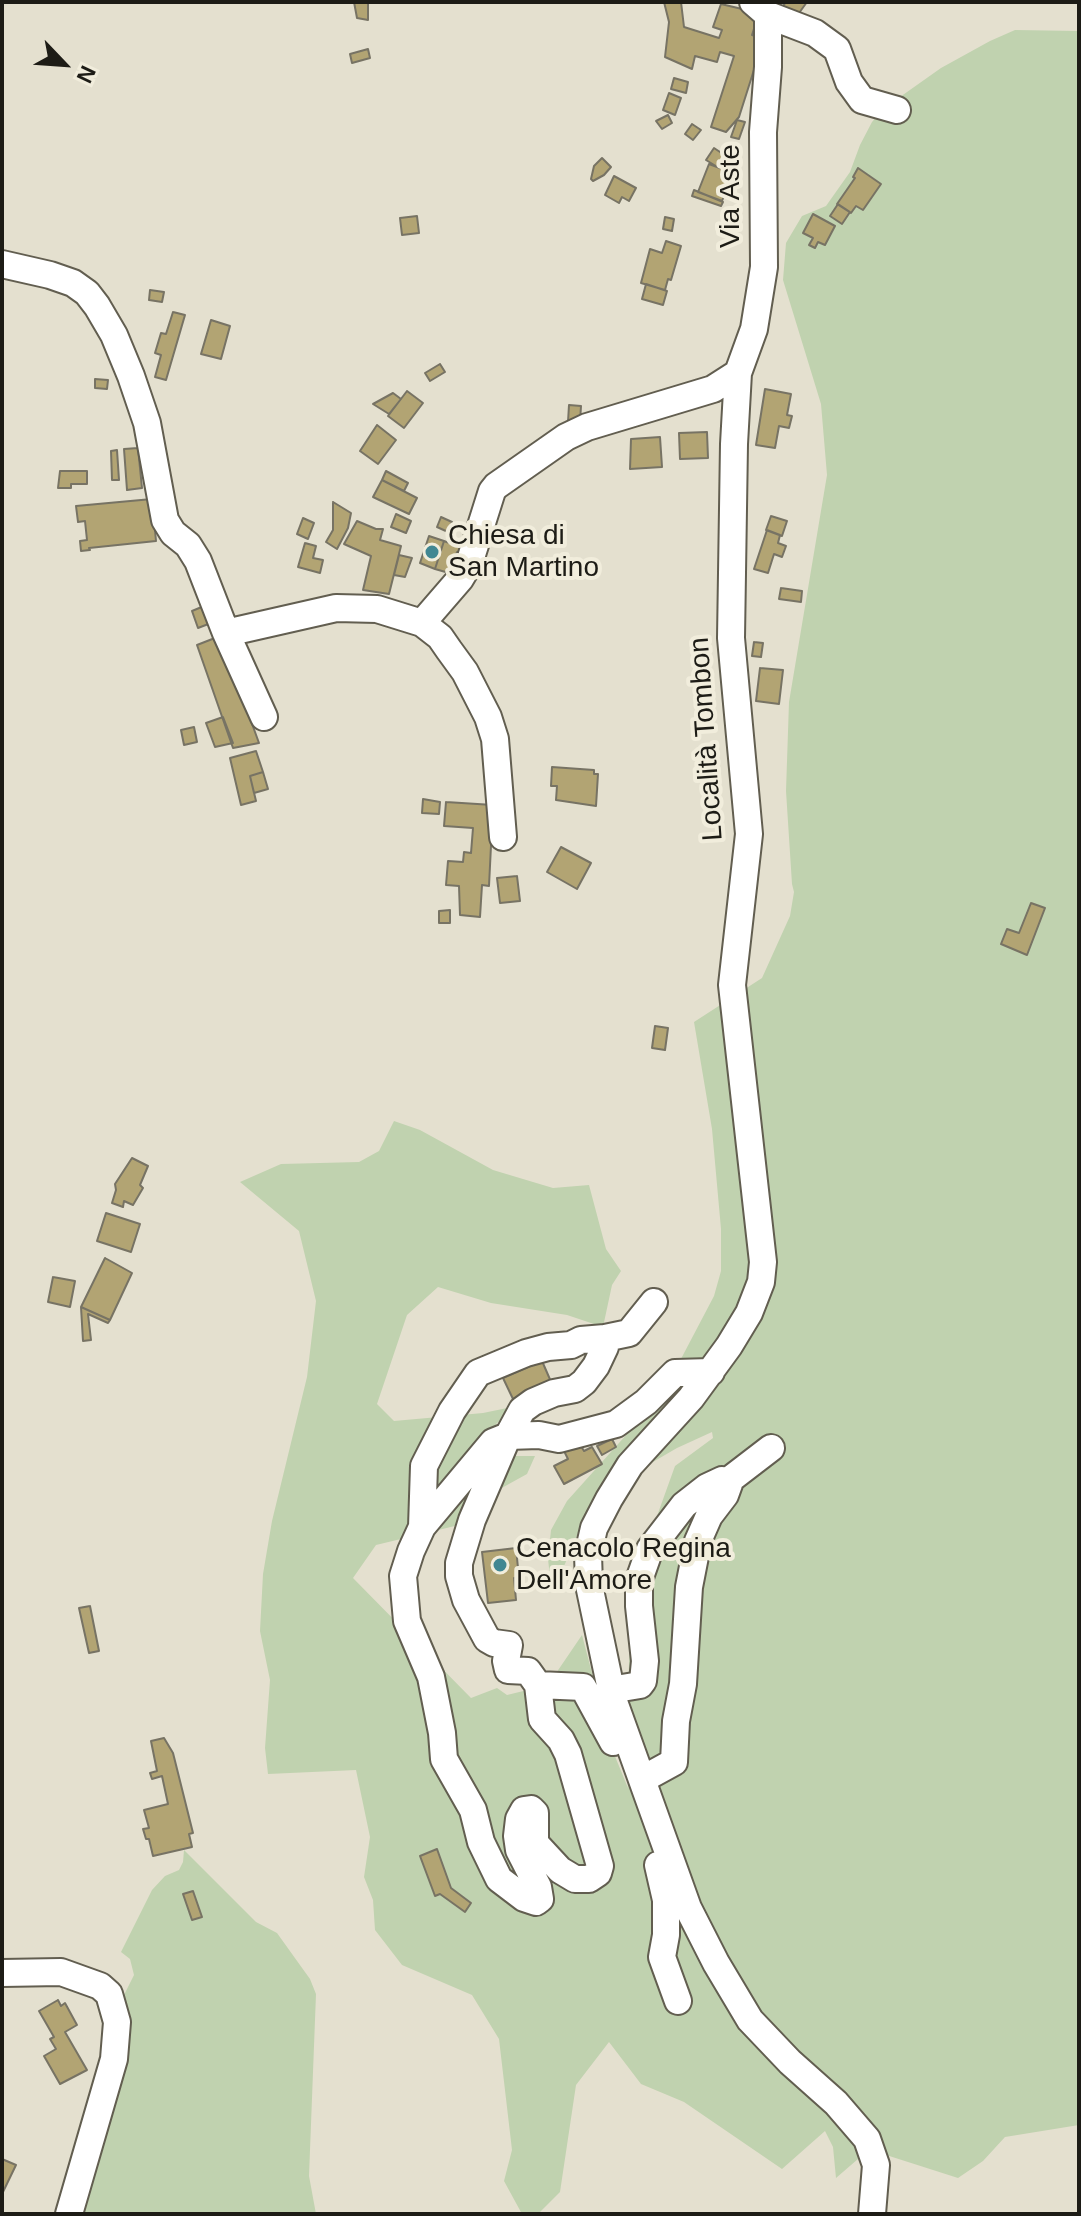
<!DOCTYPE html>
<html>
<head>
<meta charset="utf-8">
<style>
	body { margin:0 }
	#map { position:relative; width:1081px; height:2216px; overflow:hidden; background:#e4e0cf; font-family:Arial,sans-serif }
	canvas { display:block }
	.frame { position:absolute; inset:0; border:4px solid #1d1c16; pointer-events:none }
	.north { position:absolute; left:24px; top:24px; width:80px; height:80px; -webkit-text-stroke:6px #f1eddc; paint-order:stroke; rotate:115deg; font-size:22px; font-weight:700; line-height:32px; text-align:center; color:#1d1c16 }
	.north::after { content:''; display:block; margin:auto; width:28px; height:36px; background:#1d1c16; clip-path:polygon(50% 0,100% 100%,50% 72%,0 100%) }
</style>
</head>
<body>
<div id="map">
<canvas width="1081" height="2216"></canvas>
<div class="frame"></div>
<div class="north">N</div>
</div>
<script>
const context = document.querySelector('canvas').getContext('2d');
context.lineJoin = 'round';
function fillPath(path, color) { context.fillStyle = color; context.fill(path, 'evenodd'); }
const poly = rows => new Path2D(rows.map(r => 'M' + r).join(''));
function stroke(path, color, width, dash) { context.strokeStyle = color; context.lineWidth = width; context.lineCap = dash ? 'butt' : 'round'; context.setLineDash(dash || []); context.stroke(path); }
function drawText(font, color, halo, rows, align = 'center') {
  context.font = font + ' Arial,sans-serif'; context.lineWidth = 8; context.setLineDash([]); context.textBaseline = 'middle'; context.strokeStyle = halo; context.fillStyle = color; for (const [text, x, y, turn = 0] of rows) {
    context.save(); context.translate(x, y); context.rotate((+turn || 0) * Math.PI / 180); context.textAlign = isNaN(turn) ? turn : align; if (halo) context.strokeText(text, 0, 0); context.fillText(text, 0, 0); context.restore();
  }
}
fillPath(poly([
	[1015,30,1079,31,1079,2125,1005,2137,983,2161,958,2178,883,2154,858,2159,836,2178,833,2147,825,2131,782,2169,684,2102,641,2084,609,2042,576,2085,560,2192,538,2214,522,2214,504,2181,512,2150,499,2039,472,1995,402,1965,375,1930,373,1900,364,1877,370,1837,356,1770,268,1774,265,1748,270,1680,260,1631,263,1574,272,1521,307,1377,316,1301,299,1231,240,1182,281,1164,359,1162,379,1151,394,1121,420,1130,493,1170,553,1188,589,1185,606,1249,621,1271,612,1285,603,1327,567,1315,491,1303,438,1287,407,1315,377,1404,394,1421,483,1413,517,1406,496,1424,485,1451,511,1456,535,1456,527,1474,480,1500,459,1525,376,1545,353,1578,471,1698,497,1688,507,1695,548,1685,582,1635,612,1749,628,1788,625,1757,630,1641,648,1541,675,1466,713,1438,712,1432,677,1448,646,1466,584,1519,559,1578,551,1586,548,1559,551,1530,567,1501,662,1395,714,1296,721,1271,721,1229,712,1129,694,1022,762,978,790,916,794,892,792,884,786,791,789,702,827,475,821,404,783,280,786,243,802,216,826,206,850,172,860,145,872,122,883,109,941,68,990,41],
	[184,1850,256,1922,277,1933,310,1979,316,1994,309,2176,316,2214,80,2214,119,2005,134,1975,130,1959,121,1952,152,1890,165,1876,179,1870,183,1862]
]), '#c0d2af');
const building = poly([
	[354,2,368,2,368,20,357,18,354,2],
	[664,2,681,2,684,27,719,38,722,30,713,27,721,4,759,13,752,35,761,38,760,51,739,117,726,132,711,127,734,56,720,52,717,62,695,56,692,69,665,57,669,22,664,2],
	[786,2,807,2,794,20,780,10,786,2],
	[368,49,370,58,352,63,350,54,368,49],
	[674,78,688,82,686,93,671,89,674,78],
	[669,93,681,98,675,115,663,110,669,93],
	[668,115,672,123,662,129,656,121,668,115],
	[737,120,745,122,739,139,731,137,737,120],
	[692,124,701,130,693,140,685,134,692,124],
	[714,148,726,156,719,168,706,160,714,148],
	[602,158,611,167,604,175,593,181,591,179,594,166,602,158],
	[709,164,733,173,722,201,698,192,709,164],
	[858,168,881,184,863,210,856,206,851,213,837,204,855,178,853,177,858,168],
	[614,176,636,188,629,201,622,197,619,203,605,195,614,176],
	[694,190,723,202,721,206,692,196,694,190],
	[838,204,850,212,842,224,830,216,838,204],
	[813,214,835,226,825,245,818,242,815,248,809,245,813,238,803,233,813,214],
	[417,216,419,233,402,235,400,218,417,216],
	[665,217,674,219,672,231,663,229,665,217],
	[666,241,681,246,671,280,668,279,665,290,641,283,650,249,662,253,666,241],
	[646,284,667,291,663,305,642,299,646,284],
	[150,290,164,292,162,302,149,300,150,290],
	[173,312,185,315,166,380,155,377,161,355,155,353,161,333,166,334,173,312],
	[211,320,230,326,221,359,201,354,211,320],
	[440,364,445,372,430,381,425,373,440,364],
	[95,379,108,380,107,389,95,388,95,379],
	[765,389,791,394,787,415,792,416,789,428,779,426,775,448,756,445,765,389],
	[407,391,423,403,404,428,388,416,407,391],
	[393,393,401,399,389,414,373,404,393,393],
	[569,405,581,406,580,422,568,422,569,405],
	[377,425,396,440,378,464,360,451,377,425],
	[707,432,708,458,680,459,679,433,707,432],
	[660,437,662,467,630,469,631,439,660,437],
	[138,448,142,488,127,490,124,449,138,448],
	[117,450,119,480,112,480,111,451,117,450],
	[60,471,87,471,87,484,71,484,71,488,58,488,60,471],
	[386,471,408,483,404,491,382,480,386,471],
	[382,480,417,498,409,514,373,497,382,480],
	[152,499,156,541,89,548,90,550,81,551,80,541,87,540,85,521,78,522,76,506,152,499],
	[333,502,351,513,348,528,337,549,326,542,333,530,333,502],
	[396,514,411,521,406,533,391,527,396,514],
	[771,516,787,521,782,536,766,530,771,516],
	[441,517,452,522,448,532,437,527,441,517],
	[303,518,314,523,308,539,297,534,303,518],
	[357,521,376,529,383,529,380,540,401,546,389,594,363,590,371,556,344,544,357,521],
	[767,530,780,535,778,543,786,546,782,557,774,554,768,573,754,569,767,530],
	[429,536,444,541,435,569,420,563,429,536],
	[444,541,468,550,467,555,457,552,449,573,435,569,444,541],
	[305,543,316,546,313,558,323,560,320,573,298,567,305,543],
	[399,555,412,558,405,577,394,575,399,555],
	[781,588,802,591,801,602,779,599,781,588],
	[204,606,211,623,198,628,192,611,204,606],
	[220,636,259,743,233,748,197,645,220,636],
	[754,642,763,643,761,657,752,656,754,642],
	[760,668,783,670,779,704,756,701,760,668],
	[223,717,233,743,215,747,206,723,223,717],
	[194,727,197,742,184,745,181,730,194,727],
	[256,751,263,772,250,776,256,801,241,805,230,758,256,751],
	[552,767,594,770,594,774,598,774,596,806,556,800,557,786,551,786,552,767],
	[263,772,268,789,254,793,250,776,263,772],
	[423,799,440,802,439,814,422,813,423,799],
	[446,802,493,805,489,886,482,885,480,917,460,915,459,886,446,885,448,861,463,862,464,852,471,853,473,828,444,826,446,802],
	[561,847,591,863,577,889,547,872,561,847],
	[517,876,520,901,500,903,497,878,517,876],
	[1031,903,1045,908,1027,955,1001,944,1007,929,1019,933,1031,903],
	[450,910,450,923,439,923,439,911,450,910],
	[655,1026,668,1028,665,1050,652,1048,655,1026],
	[132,1158,148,1166,140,1185,143,1188,133,1205,124,1201,123,1207,112,1203,116,1190,115,1184,132,1158],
	[106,1213,140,1224,131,1252,97,1241,106,1213],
	[105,1258,132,1273,110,1320,81,1307,105,1258],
	[53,1277,75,1281,70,1307,48,1302,53,1277],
	[81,1307,110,1320,108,1323,88,1314,91,1340,83,1341,81,1307],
	[542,1361,552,1384,513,1399,503,1378,542,1361],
	[576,1438,584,1451,592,1447,602,1464,564,1484,554,1466,568,1459,562,1447,576,1438],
	[612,1439,616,1447,602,1455,597,1446,612,1439],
	[516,1548,519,1578,514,1578,516,1600,488,1603,482,1552,516,1548],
	[90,1606,99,1651,89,1653,79,1608,90,1606],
	[164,1738,173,1753,193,1833,189,1834,192,1847,153,1856,149,1839,146,1839,143,1829,149,1828,144,1810,168,1804,162,1776,152,1779,150,1773,157,1771,151,1741,164,1738],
	[437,1849,451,1888,471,1903,465,1912,440,1894,435,1896,420,1856,437,1849],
	[193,1891,202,1917,192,1920,183,1894,193,1891],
	[58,2000,61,2006,65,2003,77,2025,65,2032,87,2070,60,2084,44,2056,56,2049,50,2039,54,2037,39,2011,58,2000],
	[2,2159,16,2165,2,2194,2,2159]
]);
fillPath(building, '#b2a473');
stroke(building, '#777364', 2);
const minor = poly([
	[753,2,768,15,768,67,763,132,764,267,754,329,738,373,734,444,731,638,749,834,732,985,763,1262,761,1282,749,1313,729,1346,691,1398,630,1465,609,1499,594,1528,588,1554,589,1585,613,1699,688,1908,716,1963,750,2020,790,2062,836,2103,867,2139,876,2165,872,2214],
	[768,15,815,33,837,49,849,82,862,100,897,110],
	[2,264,50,275,73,283,87,293,97,306,114,335,131,376,147,423,165,520,173,533,188,545,198,561,226,633,336,608,377,609,422,623,460,579,469,564,492,491,496,486,566,437,587,427,713,389,738,373],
	[422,623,440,637,449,650,465,672,488,717,495,739,503,837],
	[226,633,264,717],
	[605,1338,629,1333,654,1302],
	[728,1481,771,1448],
	[422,1527,424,1466,452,1411,478,1373,526,1353,548,1347,571,1345,581,1340,605,1338,605,1347,596,1366,584,1382,575,1389,554,1393,533,1402,522,1410,508,1436,472,1520,459,1563,459,1576,466,1600,487,1639,494,1643,509,1645,506,1661,508,1670,528,1671,538,1685,542,1719,561,1740,568,1754,600,1866,598,1873,589,1879,575,1879,560,1870,535,1843,535,1813,531,1809,524,1810,519,1819,517,1836,519,1850,538,1887,540,1899,536,1902,524,1898,499,1879,481,1842,473,1810,444,1759,442,1733,431,1677,407,1621,403,1576,411,1551,422,1527,493,1442,508,1436,539,1435,559,1439,616,1424,646,1402,675,1373,711,1372],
	[538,1685,583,1687,613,1742],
	[610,1690,640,1685,643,1681,645,1661,639,1606,639,1580,650,1549,684,1505,707,1487,722,1480,728,1481,729,1484,725,1495,709,1516,698,1541,689,1587,683,1684,676,1721,674,1762,643,1779],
	[658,1865,666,1900,666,1935,662,1957,678,2001],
	[2,1973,61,1972,100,1986,109,1994,117,2022,114,2059,69,2214]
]);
stroke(minor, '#625e50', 30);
stroke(minor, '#fff', 26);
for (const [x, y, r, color] of [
	[432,552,8,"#418792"],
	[500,1565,8,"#418792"]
]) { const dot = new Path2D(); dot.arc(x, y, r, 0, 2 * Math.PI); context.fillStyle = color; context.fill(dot); stroke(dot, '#f1eddc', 3); }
drawText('28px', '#1d1c16', '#f1eddc', [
	["Via Aste",731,196,-90],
	["Località Tombon",707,739,-94]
]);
drawText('28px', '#1d1c16', '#f1eddc', [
	["Chiesa di",448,536],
	["San Martino",448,568],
	["Cenacolo Regina",516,1549],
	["Dell'Amore",516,1581]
], 'left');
</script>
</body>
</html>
